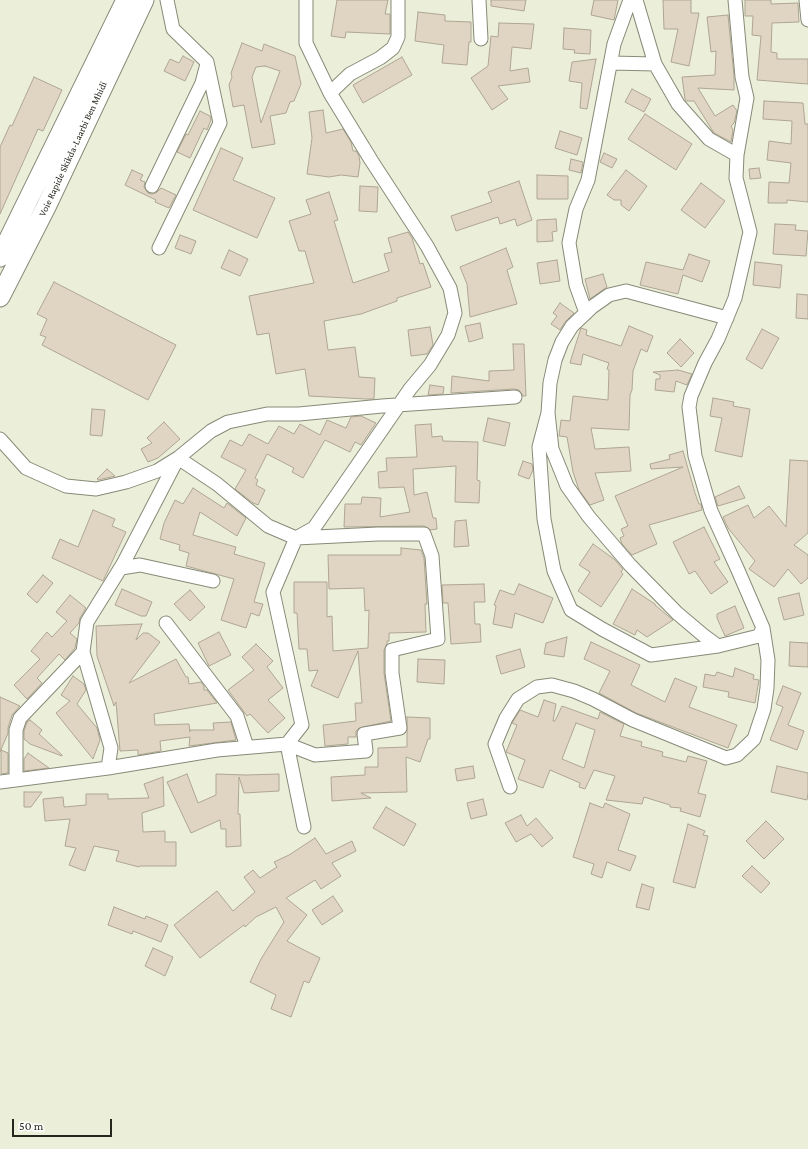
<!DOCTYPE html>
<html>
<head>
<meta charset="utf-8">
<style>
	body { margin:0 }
	#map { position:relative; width:808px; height:1149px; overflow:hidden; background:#ebefda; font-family:"Crimson Pro",serif }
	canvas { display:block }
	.scale { position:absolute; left:12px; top:1119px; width:100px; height:18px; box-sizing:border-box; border:2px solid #25261e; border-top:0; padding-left:5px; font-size:12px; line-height:14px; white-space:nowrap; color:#25261e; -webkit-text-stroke:3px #fff; paint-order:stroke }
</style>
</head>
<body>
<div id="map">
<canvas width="808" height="1149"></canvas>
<div class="scale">50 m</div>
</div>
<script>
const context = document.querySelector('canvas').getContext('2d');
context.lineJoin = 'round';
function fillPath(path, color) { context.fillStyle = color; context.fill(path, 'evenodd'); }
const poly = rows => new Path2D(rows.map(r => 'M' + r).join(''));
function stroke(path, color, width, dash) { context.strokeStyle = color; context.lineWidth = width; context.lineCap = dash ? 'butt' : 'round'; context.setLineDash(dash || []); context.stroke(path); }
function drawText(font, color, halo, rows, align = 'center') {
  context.font = font + ' "Crimson Pro",serif'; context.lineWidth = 4; context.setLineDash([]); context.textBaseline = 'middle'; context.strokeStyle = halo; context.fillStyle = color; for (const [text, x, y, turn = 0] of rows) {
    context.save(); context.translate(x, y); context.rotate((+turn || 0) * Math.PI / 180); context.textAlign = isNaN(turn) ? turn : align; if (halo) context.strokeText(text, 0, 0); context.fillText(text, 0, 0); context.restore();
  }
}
const building = poly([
	[337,0,388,0,385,14,390,14,390,34,346,32,345,38,331,36,337,0],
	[491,0,526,0,524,11,491,6,491,0],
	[594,0,618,0,614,20,591,15,594,0],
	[663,0,691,0,691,13,699,13,689,66,671,62,678,29,664,29,663,0],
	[745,0,771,0,771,4,798,3,799,22,772,23,771,52,777,53,777,59,808,59,808,84,757,80,761,36,752,35,753,16,745,16,745,0],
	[418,12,445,15,445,21,471,22,471,42,469,42,467,65,442,63,444,45,415,41,418,12],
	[728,15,734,76,734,90,698,88,715,116,733,105,737,111,734,123,731,126,733,130,731,142,714,133,694,101,686,101,685,99,682,77,715,75,716,51,711,52,707,17,728,15],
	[499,23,534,24,531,49,512,47,510,71,528,68,530,82,498,86,508,99,492,110,471,78,488,66,491,36,498,37,499,23],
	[564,28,591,30,590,54,574,53,575,50,563,49,564,28],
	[242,43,262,51,264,44,295,56,301,84,294,101,290,102,286,113,270,116,275,144,252,148,244,105,233,107,229,85,232,77,231,73,242,43],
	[265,66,280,71,261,123,252,77,256,67,265,66],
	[183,56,194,62,185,81,164,71,170,59,179,63,183,56],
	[402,57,412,75,363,103,353,85,402,57],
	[596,59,587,109,580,108,582,83,569,81,572,62,596,59],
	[34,77,62,90,43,131,38,129,0,214,0,147,10,125,12,126,34,77],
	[632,89,651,99,644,112,625,102,632,89],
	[764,101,803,103,805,124,808,124,808,202,787,200,787,203,768,203,769,182,789,183,791,163,767,160,769,141,791,144,792,121,763,119,764,101],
	[323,110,326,133,343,129,351,142,353,151,356,151,359,156,360,163,358,177,341,175,329,177,307,174,312,138,309,112,323,110],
	[200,111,210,116,211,120,207,130,204,128,190,158,177,152,186,134,188,135,200,111],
	[645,114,692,144,676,170,628,139,645,114],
	[560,131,582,138,577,155,555,148,560,131],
	[221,148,243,158,233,180,275,198,257,238,193,210,221,148],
	[604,153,617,159,612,168,600,162,604,153],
	[571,159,583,162,581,173,569,170,571,159],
	[759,168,761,178,750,179,749,169,759,168],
	[132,170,143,175,140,180,145,182,144,187,148,193,152,194,156,193,161,188,176,195,169,208,155,202,156,200,125,185,132,170],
	[626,170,647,186,629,211,621,205,621,200,614,200,607,195,626,170],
	[537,175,568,176,568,199,537,199,537,175],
	[519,181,532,220,517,226,515,219,500,224,498,217,456,231,451,216,492,202,488,192,519,181],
	[701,183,725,201,705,228,681,210,701,183],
	[360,186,378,187,377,212,359,211,360,186],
	[329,192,338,220,334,221,353,283,389,271,384,254,392,252,388,238,408,232,412,238,420,264,423,263,431,287,397,298,397,301,361,314,324,321,328,350,355,347,359,377,375,378,374,399,366,399,309,396,305,369,276,374,269,333,257,335,249,296,314,283,305,251,299,251,289,221,311,214,306,200,329,192],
	[556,219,557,231,552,232,553,241,537,242,537,220,556,219],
	[775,224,796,225,795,230,808,231,806,256,773,254,775,224],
	[180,235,196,241,191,254,175,248,180,235],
	[506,248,513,267,507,270,517,304,470,317,467,284,460,267,506,248],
	[229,250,248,259,240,276,221,268,229,250],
	[689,254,710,261,702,282,683,275,678,294,640,285,646,262,683,270,689,254],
	[557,260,560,281,540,284,537,263,557,260],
	[755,262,782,265,780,288,753,285,755,262],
	[603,274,607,287,590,299,585,279,603,274],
	[54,282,176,345,148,400,42,345,46,337,40,335,47,319,37,314,54,282],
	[797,294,808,295,808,319,796,318,797,294],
	[560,303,574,313,565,322,560,330,551,324,557,316,553,313,560,303],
	[480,323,483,338,469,342,465,326,480,323],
	[629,326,653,336,647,352,641,349,633,371,632,390,630,395,629,430,591,428,595,449,629,447,631,471,595,473,604,500,590,505,579,490,573,472,567,437,559,436,561,420,570,421,573,396,608,400,609,370,607,369,609,363,583,354,581,365,570,363,572,356,581,328,587,330,586,335,621,346,629,326],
	[430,327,433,345,427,354,411,356,408,330,430,327],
	[762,329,779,338,762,369,746,359,762,329],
	[680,339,694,353,681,367,667,353,680,339],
	[513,344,524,344,526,396,523,396,519,390,514,389,451,393,452,376,489,381,489,371,514,370,513,344],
	[678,370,692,374,687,385,676,381,674,392,655,390,656,379,660,379,660,375,653,372,678,370],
	[430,385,444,387,443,394,428,395,430,385],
	[713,398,734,402,733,406,750,409,742,457,715,451,722,418,710,416,713,398],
	[92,409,105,410,102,436,90,435,92,409],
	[361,416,376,423,361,445,355,442,350,452,325,440,303,478,292,472,294,468,267,454,255,478,258,480,256,485,265,490,258,505,253,503,235,489,246,470,221,457,230,440,242,446,249,434,268,444,279,426,294,434,300,424,320,435,327,420,346,428,351,417,361,416],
	[488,418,510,423,505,446,483,441,488,418],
	[164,422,180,439,158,458,148,462,141,449,152,443,147,438,164,422],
	[431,424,432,437,442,436,443,441,478,442,477,480,480,481,479,503,455,502,456,466,413,469,414,495,427,492,433,518,436,518,437,529,430,530,424,526,344,527,345,504,361,504,362,497,381,498,380,517,410,512,404,487,379,488,378,472,387,471,386,458,417,457,415,425,431,424],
	[683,451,695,493,699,504,701,504,702,510,649,525,657,544,632,555,622,544,620,538,624,536,621,529,628,526,615,496,683,467,651,469,650,464,670,459,669,455,683,451],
	[790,460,808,461,808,533,794,545,808,555,808,578,801,584,788,569,774,587,749,569,755,561,728,528,723,517,748,505,754,518,769,506,786,527,790,460],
	[523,461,532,464,533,470,529,479,518,475,523,461],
	[107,469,115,476,98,480,97,479,107,469],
	[739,486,745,498,718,506,715,497,739,486],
	[193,488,224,508,227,503,246,518,237,536,200,512,193,535,236,547,234,554,265,563,254,602,263,604,259,616,251,613,246,628,221,620,234,579,186,566,189,553,179,550,180,545,160,539,164,523,175,500,183,504,193,488],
	[93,510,115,519,112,526,126,532,103,581,52,558,60,539,78,547,93,510],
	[466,520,469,546,454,547,455,521,466,520],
	[704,527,720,559,714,562,728,582,711,594,695,571,689,574,673,542,704,527],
	[593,544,614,559,623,569,621,572,623,574,601,607,578,591,590,572,579,565,593,544],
	[401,548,421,550,424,558,427,604,425,604,426,632,389,633,389,641,387,641,387,644,384,650,384,673,391,721,359,728,356,731,356,737,348,737,348,744,325,746,323,725,356,721,355,703,362,703,358,651,338,698,311,686,318,670,309,671,307,649,299,649,297,613,294,613,294,582,327,582,327,617,332,616,333,651,368,648,369,610,365,611,364,588,329,589,328,555,401,555,401,548],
	[43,575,53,583,37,603,27,594,43,575],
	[484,584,485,602,474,602,475,624,480,624,481,642,451,644,448,603,443,603,442,585,484,584],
	[519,584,553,598,543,623,515,613,512,628,493,624,496,606,494,605,500,590,514,595,519,584],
	[122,589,152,602,146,616,141,616,115,605,122,589],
	[632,589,655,604,655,605,673,620,647,637,637,630,635,635,613,624,632,589],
	[190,590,205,607,190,621,174,604,190,590],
	[799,593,804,615,784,620,778,598,799,593],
	[70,595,86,608,80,618,79,623,70,633,77,639,75,648,65,660,59,654,37,678,42,683,27,699,14,685,40,659,31,651,47,632,52,637,67,621,56,612,70,595],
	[735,606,744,628,725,636,717,618,717,614,735,606],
	[142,624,136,640,143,633,148,633,160,642,129,683,176,659,186,677,188,677,189,684,201,682,204,686,204,690,207,690,217,703,154,714,155,725,189,724,190,732,190,730,214,730,213,723,231,722,236,740,189,746,190,737,160,741,161,751,138,755,138,750,120,751,116,702,114,706,97,656,96,626,142,624],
	[219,632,231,655,209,666,198,643,219,632],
	[567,637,564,657,544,654,546,643,567,637],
	[591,642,640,665,631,685,665,702,675,678,697,687,689,707,737,725,728,748,636,713,599,693,610,671,584,659,591,642],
	[790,642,808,643,808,667,789,666,790,642],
	[256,644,273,661,267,667,283,688,268,700,285,718,268,733,250,714,247,716,228,690,254,670,242,657,256,644],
	[520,649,525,667,501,674,496,656,520,649],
	[418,659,445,660,444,684,417,682,418,659],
	[735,668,754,675,753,679,759,680,755,703,728,697,729,692,703,687,705,674,715,676,717,672,733,677,735,668],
	[73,676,84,684,86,690,77,704,97,728,100,740,93,759,56,713,70,701,61,695,73,676],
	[783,686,801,693,788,725,804,731,797,750,770,740,783,707,776,704,783,686],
	[0,697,20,706,12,715,8,728,8,733,0,752,0,697],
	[544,700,556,704,553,721,555,721,562,706,598,719,600,712,624,724,620,736,642,742,641,746,663,752,662,756,686,762,688,756,707,761,698,793,706,795,700,817,680,811,681,808,670,807,670,805,644,797,642,804,606,800,615,776,594,770,585,789,579,787,580,783,550,770,543,788,518,779,525,760,506,752,517,725,512,723,520,710,538,717,544,700],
	[576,723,595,730,584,768,562,759,576,723],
	[407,717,430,718,430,739,428,739,420,762,406,757,407,792,361,793,371,798,332,801,331,777,365,775,365,767,378,767,378,748,407,747,407,717],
	[30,720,42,730,39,734,62,755,62,756,30,744,24,739,24,731,27,722,30,720],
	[1,750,8,753,8,773,1,774,1,750],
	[28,753,49,768,24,771,24,759,28,753],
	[473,766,475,778,457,781,455,769,473,766],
	[777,766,808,773,808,793,807,800,771,792,777,766],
	[187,774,198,803,216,795,216,774,246,775,279,774,279,791,244,793,239,777,238,814,240,814,241,846,226,847,226,829,221,829,220,820,191,833,167,782,187,774],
	[163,777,164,806,142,813,143,832,165,831,165,842,176,842,176,866,140,866,139,867,116,861,119,851,94,846,85,871,69,865,76,848,65,846,70,819,45,821,43,799,63,797,64,807,86,805,86,794,108,794,108,799,149,798,144,784,163,777],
	[24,792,42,792,31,807,24,807,24,792],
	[483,799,487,815,471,819,467,803,483,799],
	[590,803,603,808,605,803,630,814,618,850,636,856,630,871,607,862,602,878,591,874,594,864,573,857,590,803],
	[386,807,416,824,404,846,373,828,386,807],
	[521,815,527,826,536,818,553,838,542,847,531,834,516,842,505,823,521,815],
	[766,821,784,839,764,859,746,841,766,821],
	[688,824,705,831,703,835,708,836,695,888,673,882,688,824],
	[315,838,326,854,352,841,356,851,332,863,341,876,321,889,315,880,286,898,307,915,287,941,300,948,320,958,309,983,304,981,291,1017,271,1009,276,995,250,982,261,959,284,922,276,907,256,917,245,927,244,925,200,958,174,925,217,891,233,911,255,892,244,877,253,870,260,878,277,867,274,862,289,855,315,838],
	[752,866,770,883,761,893,742,876,752,866],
	[642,884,654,888,649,910,636,907,642,884],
	[333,896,343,911,322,925,312,910,333,896],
	[114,907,145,919,146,916,168,925,161,942,133,931,132,934,108,925,114,907],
	[153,948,173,957,165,976,145,966,153,948]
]);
fillPath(building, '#e0d5c2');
stroke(building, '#aea592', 1);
const minor = poly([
	[479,0,481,39],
	[636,0,655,64,678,104,709,139,737,155,747,98,742,77,735,0],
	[806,0,808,20],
	[611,63,655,64],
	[330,93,350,74,380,58,393,48,398,37,398,0],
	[152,186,202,83,207,64],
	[159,248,220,123,207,62,173,29,167,0],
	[586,313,576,285,569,243,576,209,588,180,614,44,630,0],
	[548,413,539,447,544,519,554,571,571,610,602,629,651,655,718,646,759,636,763,628,737,568,711,511,695,456,689,407,691,396,705,363,718,339,735,298,750,232,736,178,737,155],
	[0,439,26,468,66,486,96,489,126,482,157,471,178,458,211,431,228,422,267,414,299,414,382,406,515,397],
	[121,568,140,565,213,581],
	[166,623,237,716,247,747],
	[718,646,703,635,677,613,630,565,589,517,567,486,552,449,548,413,550,383,555,360,562,342,572,326,592,307,609,295,626,291,727,318],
	[83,652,111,748,108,768],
	[287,744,304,827],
	[16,780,16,730,20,718,83,652,87,622,123,564,178,458,217,484,268,526,296,538,314,528,410,389,430,365,448,335,455,313,450,288,427,246,371,160,330,93,306,43,306,0],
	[0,782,108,768,217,750,287,744,302,725,273,592,296,538,378,534,424,534,432,556,438,639,392,650,392,673,400,728,364,734,366,751,315,755,287,744],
	[510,787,495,744,506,718,518,699,537,687,552,685,574,691,593,699,633,720,726,758,737,755,754,739,764,709,767,688,768,660,763,628]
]);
const highway = poly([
	[0,257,126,0],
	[0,297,46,207,144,0]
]);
stroke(minor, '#878a77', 15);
stroke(highway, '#878a77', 21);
stroke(minor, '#fff', 13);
stroke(highway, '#fff', 19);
drawText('10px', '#25261e', '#fff', [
	["Voie Rapide Skikda-Laarbi Ben Mhidi",73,149,-65]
]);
</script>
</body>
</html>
